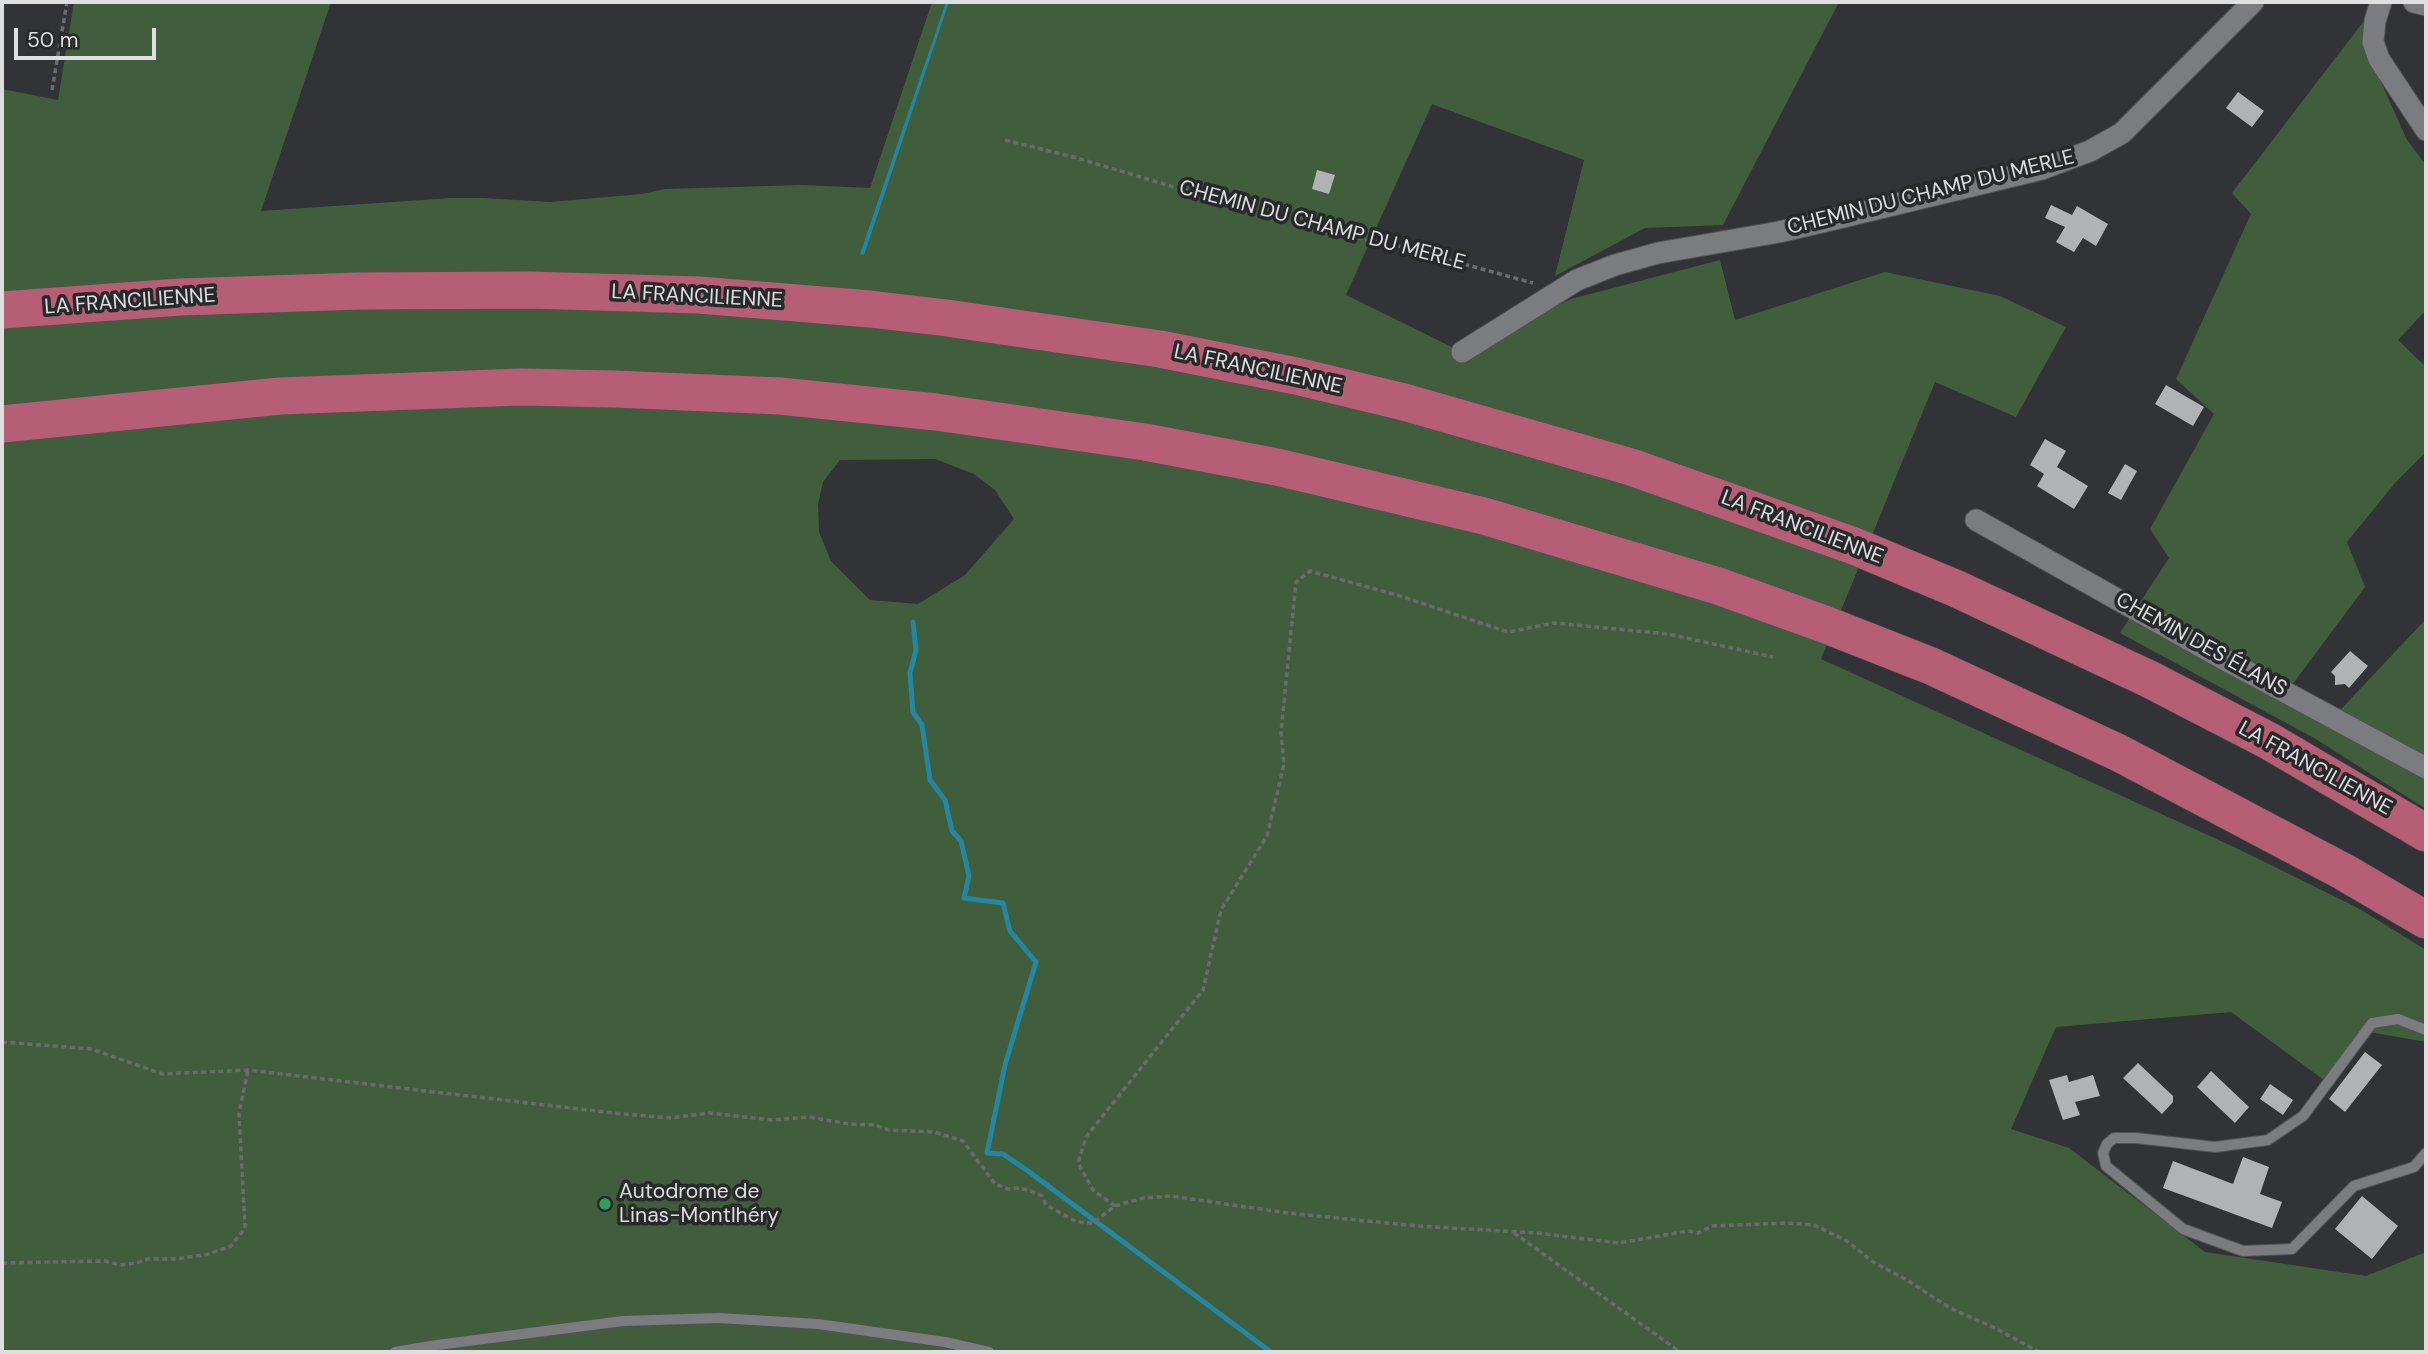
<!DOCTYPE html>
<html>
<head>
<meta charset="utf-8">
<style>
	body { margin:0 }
	#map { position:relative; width:2428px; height:1354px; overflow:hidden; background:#323336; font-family:"DM Sans",sans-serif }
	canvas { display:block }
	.frame { position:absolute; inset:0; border:4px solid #dedee0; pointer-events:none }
	.scale { position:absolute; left:14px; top:28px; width:142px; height:32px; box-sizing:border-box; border:4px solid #dedee0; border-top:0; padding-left:9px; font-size:21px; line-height:24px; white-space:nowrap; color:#dedee0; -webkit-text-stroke:5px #28292b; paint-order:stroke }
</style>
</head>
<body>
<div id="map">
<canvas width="2428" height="1354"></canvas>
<div class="frame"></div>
<div class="scale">50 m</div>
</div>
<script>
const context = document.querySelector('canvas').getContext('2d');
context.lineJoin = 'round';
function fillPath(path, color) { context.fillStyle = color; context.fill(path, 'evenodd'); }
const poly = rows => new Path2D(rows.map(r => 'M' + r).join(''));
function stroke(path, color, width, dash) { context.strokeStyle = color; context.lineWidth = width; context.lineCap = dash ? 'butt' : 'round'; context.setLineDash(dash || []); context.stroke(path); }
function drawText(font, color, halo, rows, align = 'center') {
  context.font = font + ' "DM Sans",sans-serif'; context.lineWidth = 7; context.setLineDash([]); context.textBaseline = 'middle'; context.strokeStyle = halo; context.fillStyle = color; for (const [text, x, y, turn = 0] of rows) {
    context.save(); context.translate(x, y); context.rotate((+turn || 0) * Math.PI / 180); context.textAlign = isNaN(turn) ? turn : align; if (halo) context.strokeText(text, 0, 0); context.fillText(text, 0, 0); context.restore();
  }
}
fillPath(poly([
	[74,2,331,2,261,211,451,198,483,198,550,202,642,194,665,189,802,185,870,188,932,2,1839,2,1723,225,1645,228,1555,276,1584,160,1432,104,1346,295,1462,352,1571,299,1720,260,1735,320,1885,272,2000,296,2066,327,2016,417,1935,382,1821,659,2234,847,2358,908,2426,950,2426,1042,2364,1031,2324,1080,2231,1012,2056,1027,2011,1129,2069,1148,2205,1252,2366,1276,2426,1252,2426,1352,2,1352,2,89,58,100],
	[935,459,974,474,995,490,1014,519,965,575,918,604,870,600,831,561,819,532,818,504,823,482,840,460],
	[2367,17,2372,62,2407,140,2426,165,2426,310,2398,340,2426,367,2426,452,2395,483,2347,542,2365,587,2283,697,2329,722,2426,619,2426,809,2314,738,2120,633,2169,558,2150,529,2214,414,2176,379,2251,214,2232,193]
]), '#415e3c');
fillPath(poly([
	[946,2,949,2,864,255,860,254]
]), '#2386a3');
stroke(poly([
	[913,622,916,650,910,673,913,712,922,725,930,780,945,800,952,831,961,841,969,876,964,898,1003,903,1010,931,1036,962,1005,1065,987,1153,1003,1154,1028,1171,1271,1352]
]), '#2386a3', 5);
fillPath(poly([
	[2238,92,2264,111,2252,127,2226,108],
	[1317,170,1335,175,1329,194,1312,189],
	[2051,205,2072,215,2077,206,2108,224,2096,246,2083,238,2074,252,2056,242,2065,227,2045,218],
	[2166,385,2204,407,2193,426,2155,404],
	[2045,439,2066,451,2057,467,2088,486,2074,509,2037,486,2044,474,2030,465],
	[2125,464,2137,471,2121,500,2108,493],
	[2350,651,2368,666,2349,688,2345,684,2335,685,2335,676,2331,672],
	[2365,1052,2382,1065,2345,1112,2329,1099],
	[2138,1063,2173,1096,2173,1102,2162,1114,2123,1078],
	[2211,1071,2249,1107,2235,1123,2197,1087],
	[2067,1075,2069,1082,2093,1075,2100,1096,2075,1102,2080,1115,2063,1120,2049,1080],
	[2270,1084,2293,1100,2283,1115,2260,1099],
	[2243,1157,2269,1167,2260,1194,2282,1202,2272,1228,2163,1188,2173,1161,2233,1184],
	[2362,1196,2398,1226,2372,1259,2335,1229]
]), '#b1b2b5');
const service = poly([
	[2426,1030,2398,1019,2372,1023,2303,1116,2268,1140,2215,1147,2136,1138,2114,1138,2107,1144,2103,1153,2106,1166,2183,1229,2243,1251,2292,1249,2354,1186,2414,1167,2426,1153],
	[395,1352,437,1345,623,1321,719,1318,818,1324,945,1342,989,1352]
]);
const minor = poly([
	[2381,2,2375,21,2373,42,2379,59,2426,130],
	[2414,2,2426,5],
	[1462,352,1577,280,1615,265,1658,253,1779,232,1839,218,2042,169,2090,151,2122,133,2253,2],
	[1976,520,2220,657,2426,768]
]);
const trunk = poly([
	[2,310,180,297,360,291,529,290,699,295,870,309,947,318,1160,349,1296,376,1404,402,1631,467,1854,546,1957,589,2149,679,2269,741,2426,833],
	[2,424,280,396,521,387,615,389,780,396,936,412,1145,442,1277,467,1484,516,1718,586,1824,624,1931,666,2119,753,2344,872,2426,920]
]);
stroke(service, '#515254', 12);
stroke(minor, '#515254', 23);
stroke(trunk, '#515254', 38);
stroke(poly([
	[52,90,67,2],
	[1005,140,1077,158,1314,229,1398,246,1533,283],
	[2,1042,92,1049,162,1074,248,1070,613,1113,670,1118,709,1113,772,1120,809,1117,849,1124,875,1125,889,1130,934,1132,963,1141,995,1184,1008,1189,1019,1188,1031,1191,1042,1196,1046,1205,1077,1222,1093,1223,1115,1206,1143,1198,1171,1196,1288,1213,1417,1226,1537,1233,1619,1243,1688,1231,1698,1233,1712,1226,1788,1223,1814,1225,1847,1241,1873,1262,1907,1280,1950,1308,1997,1329,2039,1352],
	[1115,1206,1093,1190,1078,1163,1086,1137,1203,990,1221,910,1267,836,1284,764,1281,732,1296,582,1310,571,1400,596,1508,632,1554,623,1668,634,1773,657],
	[1514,1233,1680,1352],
	[2,1263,105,1261,120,1265,137,1263,148,1259,176,1259,209,1254,231,1246,245,1228,239,1113,248,1070]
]), '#6b6b6e', 3.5, [5, 3.5]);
stroke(service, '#7b7c7f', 10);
stroke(minor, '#7b7c7f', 21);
stroke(trunk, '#b75e77', 37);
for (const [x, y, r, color] of [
	[605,1204,7,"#2e9e5b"]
]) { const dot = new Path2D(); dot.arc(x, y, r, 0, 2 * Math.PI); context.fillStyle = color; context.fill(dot); stroke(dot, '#28292b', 2.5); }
drawText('21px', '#dedee0', '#28292b', [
	["CHEMIN DU CHAMP DU MERLE",1931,193,-14],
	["CHEMIN DU CHAMP DU MERLE",1322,226,15],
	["LA FRANCILIENNE",697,297,3],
	["LA FRANCILIENNE",130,302,-4],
	["LA FRANCILIENNE",1258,370,12],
	["LA FRANCILIENNE",1802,528,21],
	["CHEMIN DES ÉLANS",2201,645,29],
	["LA FRANCILIENNE",2315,769,29]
]);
drawText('21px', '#dedee0', '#28292b', [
	["Autodrome de",619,1192],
	["Linas-Montlhéry",619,1216]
], 'left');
</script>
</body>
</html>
